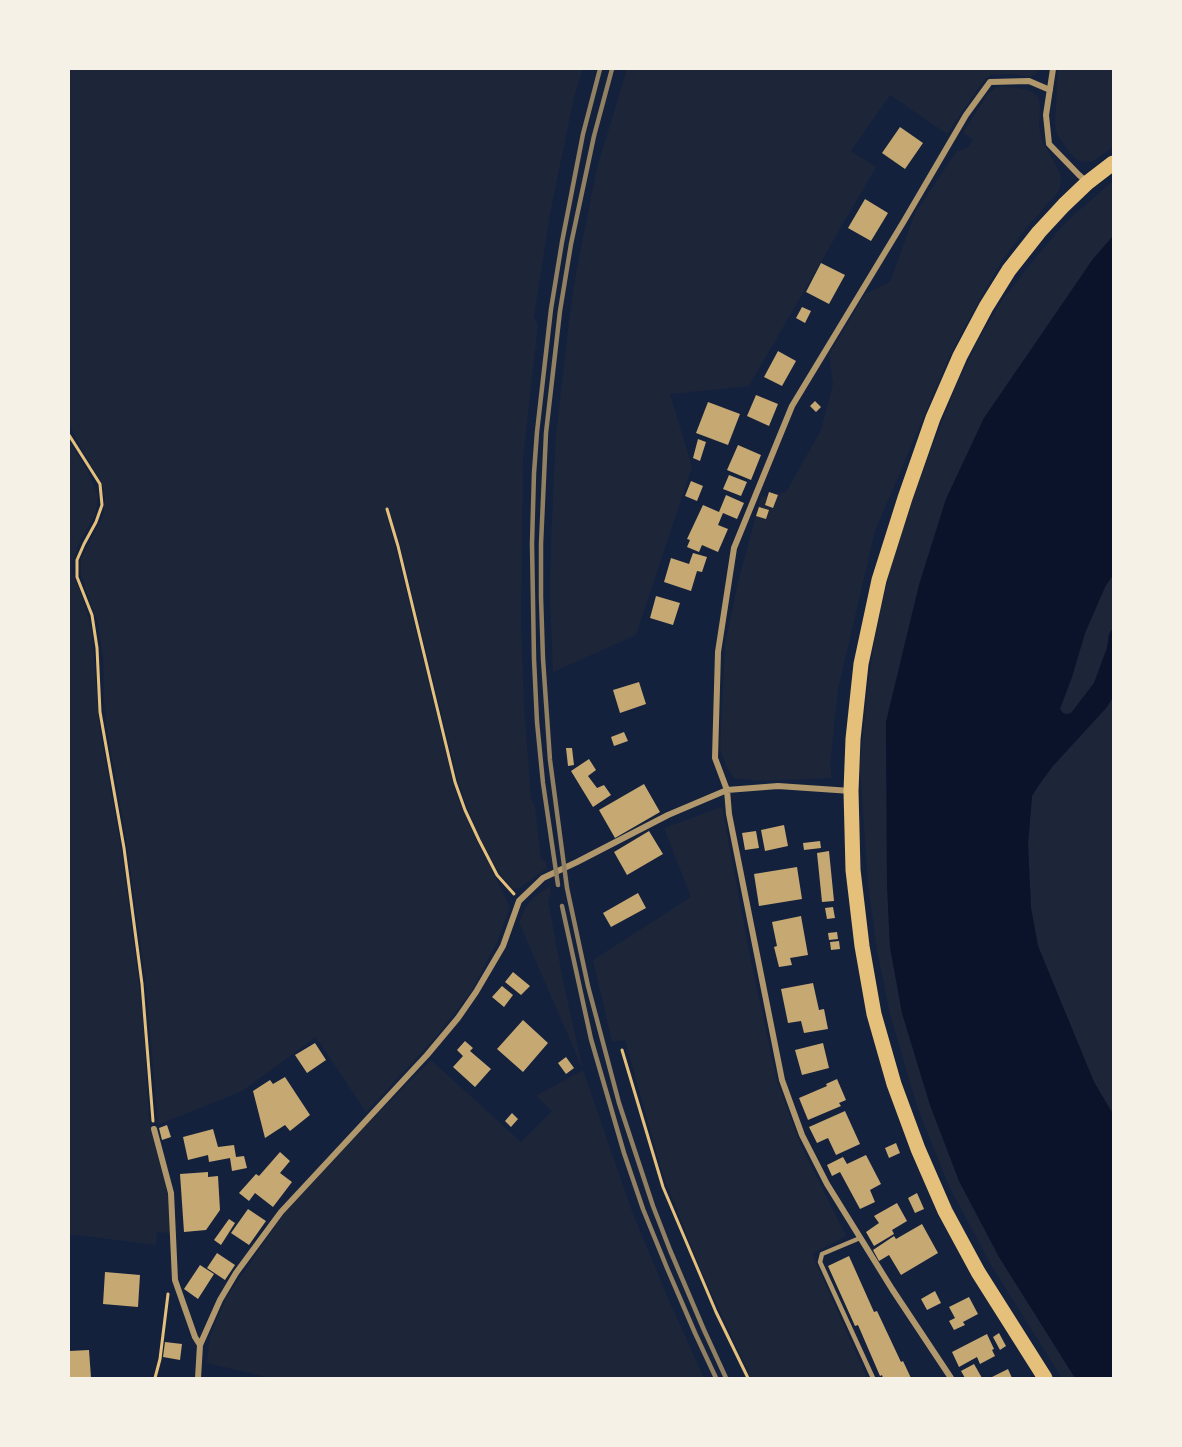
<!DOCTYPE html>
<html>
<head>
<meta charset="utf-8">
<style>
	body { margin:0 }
	#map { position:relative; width:1182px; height:1447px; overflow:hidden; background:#14213d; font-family:Cabin,sans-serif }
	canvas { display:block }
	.frame { position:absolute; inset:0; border:70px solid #f6f1e7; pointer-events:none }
</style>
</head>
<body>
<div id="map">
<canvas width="1182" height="1447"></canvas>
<div class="frame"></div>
</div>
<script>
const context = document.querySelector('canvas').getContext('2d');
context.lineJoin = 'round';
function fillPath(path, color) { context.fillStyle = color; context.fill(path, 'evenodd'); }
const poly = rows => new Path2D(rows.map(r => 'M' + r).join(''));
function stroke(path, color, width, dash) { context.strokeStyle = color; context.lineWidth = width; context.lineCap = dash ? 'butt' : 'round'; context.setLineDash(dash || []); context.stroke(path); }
fillPath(poly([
	[69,69,583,69,574,97,550,214,534,316,538,325,523,458,521,623,524,706,531,798,535,807,541,859,546,862,547,868,521,887,513,889,499,873,480,838,468,810,458,781,400,544,391,516,387,516,395,545,453,782,463,811,481,849,510,907,497,942,471,992,437,1036,366,1112,316,1037,242,1091,158,1125,146,985,126,838,107,730,104,700,103,658,98,623,86,591,81,574,81,559,103,516,105,499,102,484,75,437,69,421],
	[627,69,1038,69,1035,75,1029,77,1010,74,991,75,984,80,947,134,890,95,851,151,876,167,749,386,670,394,692,467,636,635,553,672,550,597,551,543,556,434,570,313,577,268,597,168],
	[1058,69,1113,69,1113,147,1093,161,1084,162,1076,159,1066,148,1057,134,1055,124],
	[1003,86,1025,89,1033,92,1038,97,1040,104,1039,127,1042,140,1060,173,1061,181,1059,190,1053,198,1025,229,1003,259,965,326,950,355,875,531,838,689,830,765,832,778,758,781,734,778,726,766,720,749,725,645,738,582,761,497,786,492,821,430,833,384,829,354,865,294,890,282,915,213,957,151,968,148,973,140,963,133,987,95,995,88],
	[1113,181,1113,236,1093,259,984,418,946,499,919,585,886,722,887,885,890,947,902,1013,930,1105,959,1181,999,1257,1075,1378,1062,1378,991,1265,949,1186,918,1109,890,1014,877,950,868,885,860,766,867,693,875,634,888,578,905,520,928,457,956,386,980,337,1003,299,1036,257,1066,222],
	[69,440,88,472,98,496,95,515,80,541,73,560,72,572,83,599,92,631,99,724,122,854,143,1015,149,1119,154,1143,168,1194,170,1233,157,1232,156,1245,69,1234],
	[1113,575,1113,628,1109,634,1107,648,1094,683,1071,714,1066,714,1063,713,1060,709,1072,677,1085,633,1105,587],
	[1113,697,1113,1114,1094,1082,1038,946,1031,908,1028,844,1032,796,1039,785,1052,767,1107,707],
	[722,807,750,956,777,1081,801,1146,846,1236,812,1254,867,1378,751,1378,702,1273,662,1172,625,1040,612,1042,593,960,691,897,664,828],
	[550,886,551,895,548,900,562,976,583,1070,633,1214,671,1305,704,1378,271,1378,207,1363,210,1336,226,1298,287,1209,338,1153,431,1060,521,1142,552,1111,536,1096,583,1070,519,922,526,907,533,898]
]), '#1d2539');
fillPath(poly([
	[1113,236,1113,575,1105,587,1085,633,1072,677,1060,709,1063,713,1066,714,1071,713,1094,683,1107,648,1109,634,1113,628,1113,697,1107,707,1052,767,1039,785,1032,796,1028,844,1031,908,1038,946,1094,1082,1113,1114,1113,1378,1075,1378,999,1257,959,1181,930,1105,902,1013,890,947,887,885,886,722,919,585,946,499,984,418,1093,259]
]), '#0b132b');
fillPath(poly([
	[900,127,923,143,905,169,882,153],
	[865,199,888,213,871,241,848,228],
	[821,263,845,275,829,304,806,292],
	[802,307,811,311,805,323,796,318],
	[778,351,796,361,782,386,764,377],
	[756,395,778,404,769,426,747,416],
	[815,401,821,407,816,412,810,406],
	[708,402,740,414,728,445,696,433],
	[698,439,706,442,700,461,693,458],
	[738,445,761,455,751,480,727,470],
	[729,475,747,482,741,496,723,489],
	[691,481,703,486,697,501,685,496],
	[769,492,778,495,773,508,765,505],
	[726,495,744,503,737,519,723,513,718,525,728,529,718,552,702,545,699,552,687,547,690,540,687,539,703,505,719,512],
	[759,507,769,510,766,519,756,516],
	[693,553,707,557,702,572,697,571,691,591,664,582,671,558,689,564],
	[656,596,680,603,673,625,650,618],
	[639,682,646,704,620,713,613,690],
	[624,732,628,741,614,746,611,737],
	[566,748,572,748,574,765,568,766],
	[589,759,596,770,588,776,597,788,604,785,611,795,593,807,571,771],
	[644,784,660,812,615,838,599,810],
	[784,825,788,846,765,851,761,830],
	[649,831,663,854,627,875,614,852],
	[756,831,759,848,745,850,742,833],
	[820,841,821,848,804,850,803,843],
	[829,851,834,901,822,902,817,853],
	[797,867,802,899,759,906,754,874],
	[638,893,646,908,611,927,603,913],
	[833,907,835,918,827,919,825,908],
	[801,916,808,955,790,958,792,965,779,967,774,947,777,946,772,922],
	[837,932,838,939,829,940,828,933],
	[839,941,840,949,831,950,830,942],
	[513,972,530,986,521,995,505,982],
	[813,983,819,1010,824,1009,828,1029,804,1033,801,1021,788,1023,781,989],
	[502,986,513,995,504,1007,492,997],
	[523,1020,548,1043,523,1072,497,1049],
	[465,1041,473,1048,470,1051,491,1069,475,1087,453,1067,463,1056,457,1050],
	[315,1043,326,1060,307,1073,295,1055],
	[823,1043,829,1068,802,1075,795,1050],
	[566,1057,574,1068,566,1074,558,1063],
	[285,1077,310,1115,290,1131,285,1125,265,1138,253,1091,270,1080,273,1084],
	[837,1079,846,1100,839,1103,841,1106,808,1120,799,1098,827,1086,826,1084],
	[845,1111,860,1144,836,1155,828,1138,817,1143,809,1127],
	[512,1113,518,1119,511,1127,505,1121],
	[167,1125,171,1137,162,1140,159,1128],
	[213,1129,218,1147,234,1145,236,1157,244,1156,247,1168,232,1171,230,1158,209,1162,208,1155,188,1160,183,1137],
	[896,1143,900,1153,889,1158,885,1148],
	[280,1152,290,1161,280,1173,292,1182,273,1207,255,1193,249,1201,239,1193,256,1174,259,1176],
	[866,1155,881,1184,870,1190,875,1202,860,1209,840,1172,832,1176,827,1165,843,1157,847,1164],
	[208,1172,208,1177,218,1176,220,1210,206,1230,184,1232,180,1174],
	[917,1193,924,1209,915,1213,908,1198],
	[897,1203,907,1221,892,1230,894,1234,874,1246,866,1232,879,1223,874,1216],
	[248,1209,266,1221,249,1245,231,1233],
	[229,1219,235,1223,221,1245,214,1240],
	[922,1224,938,1253,901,1275,889,1255,879,1261,873,1250,894,1236,896,1239],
	[217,1253,235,1265,225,1280,207,1268],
	[849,1256,874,1312,877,1311,901,1362,903,1361,911,1378,883,1378,882,1375,880,1376,858,1325,855,1326,828,1266],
	[200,1265,214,1274,198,1299,184,1289],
	[105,1272,140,1275,138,1307,103,1304],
	[935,1291,941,1303,927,1310,921,1299],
	[969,1297,978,1314,963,1322,965,1325,954,1330,949,1321,955,1318,949,1307],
	[999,1333,1006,1346,1000,1350,993,1337],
	[987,1334,994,1349,992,1350,995,1356,980,1364,977,1357,959,1367,952,1352],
	[165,1342,182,1344,180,1360,163,1357],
	[89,1350,91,1378,69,1378,69,1351],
	[974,1364,982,1378,965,1378,961,1371],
	[1008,1369,1012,1378,990,1378]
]), '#c6a872');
stroke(poly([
	[69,435,100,484,102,505,96,522,84,544,77,560,77,577,92,615,97,648,100,712,124,848,142,984,153,1121],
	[387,509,398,546,455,782,465,810,479,840,497,875,514,894],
	[622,1050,663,1187,716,1312,748,1378],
	[155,1378,160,1359,168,1294]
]), '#e5c07b', 3);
stroke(poly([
	[860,1238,822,1254,820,1262,873,1378]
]), '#b1986c', 4.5);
stroke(poly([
	[1053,69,1046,115,1049,144,1079,175,1087,182],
	[154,1129,171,1193,175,1280,195,1337,200,1345],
	[198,1378,200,1345,220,1300,236,1273,281,1212,427,1055,458,1018,476,992,503,946,519,901,543,878,577,862,668,815,727,790,778,786,851,791],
	[951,1378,892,1289,827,1184,802,1135,782,1080,729,814,727,790,715,758,718,652,734,548,792,406,904,221,966,115,990,82,1029,81,1050,90]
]), '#b1986c', 6);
stroke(poly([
	[1045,1378,978,1272,945,1211,918,1149,894,1084,874,1014,862,946,853,870,851,791,853,739,861,664,879,580,905,498,933,418,960,356,986,307,1009,270,1039,232,1064,205,1087,183,1113,163]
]), '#e5c07b', 15);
stroke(poly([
	[612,69,594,136,571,244,560,311,546,433,541,544,541,597,543,659,550,760,567,888,588,986,619,1103,653,1206,670,1250,704,1330,726,1378],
	[558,885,543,783,537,722,534,659,532,544,534,473,537,432,551,309,562,242,583,134,600,69],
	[562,906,591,1039,624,1153,643,1209,667,1268,695,1333,716,1378]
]), '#918062', 4.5);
</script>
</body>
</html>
